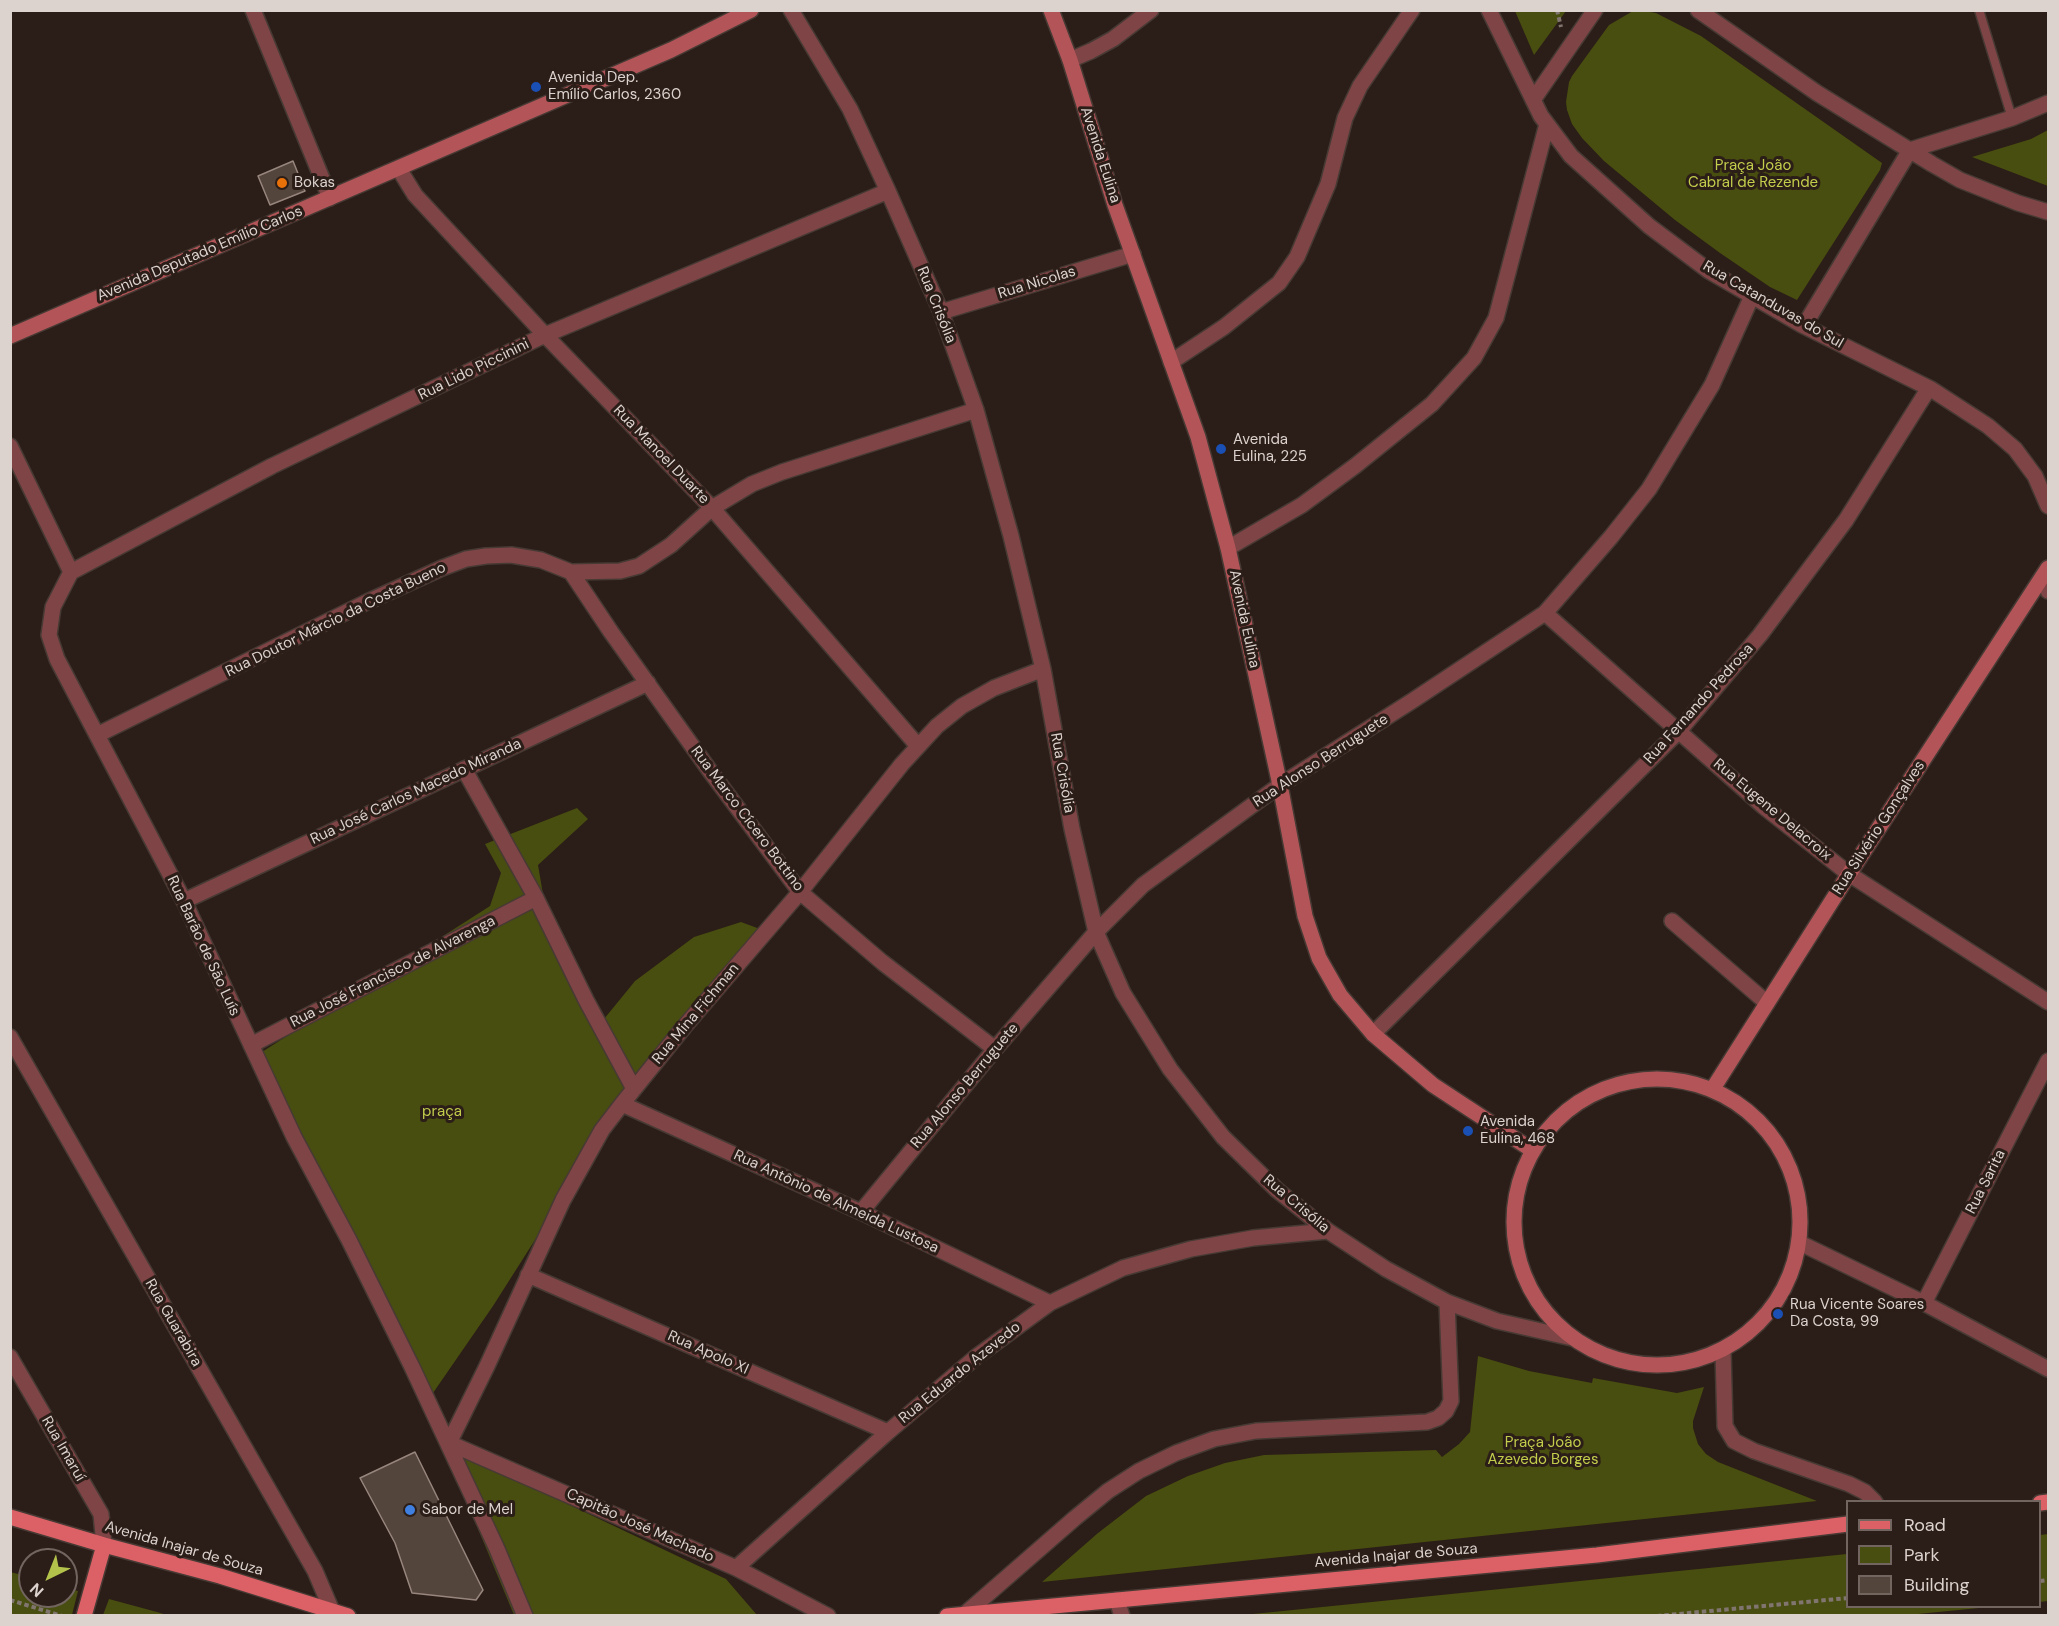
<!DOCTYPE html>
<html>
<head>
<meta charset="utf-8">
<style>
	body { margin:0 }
	#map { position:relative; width:2059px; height:1626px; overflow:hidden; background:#2b1d17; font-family:"DM Sans",sans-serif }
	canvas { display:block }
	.frame { position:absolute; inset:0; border:12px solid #dcd2ce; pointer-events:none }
	.legend { position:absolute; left:1846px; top:1500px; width:195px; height:108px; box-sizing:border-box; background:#2b1d17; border:2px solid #726560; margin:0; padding:8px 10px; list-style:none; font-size:18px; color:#dcd2ce }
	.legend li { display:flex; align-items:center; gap:12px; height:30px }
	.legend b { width:30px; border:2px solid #726560 }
	.north { position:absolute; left:18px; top:1548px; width:60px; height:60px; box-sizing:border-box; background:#2b1d17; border:2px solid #726560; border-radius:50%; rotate:223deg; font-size:16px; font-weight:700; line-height:24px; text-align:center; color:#dcd2ce }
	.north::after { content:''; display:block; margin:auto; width:21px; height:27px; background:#b3c24b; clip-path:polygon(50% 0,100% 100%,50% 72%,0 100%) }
</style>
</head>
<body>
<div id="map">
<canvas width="2059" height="1626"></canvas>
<div class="frame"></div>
<ul class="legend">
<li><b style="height:8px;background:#dc6166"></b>Road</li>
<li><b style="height:16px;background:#484d10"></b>Park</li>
<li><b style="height:16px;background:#53443c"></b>Building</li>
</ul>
<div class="north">N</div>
</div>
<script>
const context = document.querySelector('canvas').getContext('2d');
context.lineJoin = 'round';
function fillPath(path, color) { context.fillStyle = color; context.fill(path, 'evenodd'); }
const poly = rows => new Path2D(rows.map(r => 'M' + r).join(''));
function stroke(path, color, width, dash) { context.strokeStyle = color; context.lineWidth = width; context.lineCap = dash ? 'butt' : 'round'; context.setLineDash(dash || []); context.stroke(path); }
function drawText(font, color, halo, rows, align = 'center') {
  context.font = font + ' "DM Sans",sans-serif'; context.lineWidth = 6; context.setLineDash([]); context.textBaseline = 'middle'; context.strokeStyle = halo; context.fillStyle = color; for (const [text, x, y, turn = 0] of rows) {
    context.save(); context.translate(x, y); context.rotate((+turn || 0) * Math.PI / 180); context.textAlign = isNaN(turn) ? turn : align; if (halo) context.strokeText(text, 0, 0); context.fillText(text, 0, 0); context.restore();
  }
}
fillPath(poly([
	[1515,11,1566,11,1534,55],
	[1633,11,1644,11,1656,13,1701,36,1882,163,1880,170,1797,300,1770,287,1720,253,1675,220,1604,161,1582,138,1572,124,1567,110,1566,102,1569,82,1572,76,1609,25],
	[2048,130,2048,186,1972,157,2031,139],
	[577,808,588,819,538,865,545,906,604,1019,635,981,694,937,741,922,760,929,636,1081,493,1306,433,1393,411,1383,251,1059,490,906,501,873,485,844],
	[1478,1356,1529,1371,1592,1383,1593,1378,1677,1393,1704,1387,1693,1421,1693,1428,1698,1444,1706,1454,1718,1462,1817,1501,1042,1582,1098,1533,1146,1496,1188,1476,1225,1463,1264,1455,1436,1450,1442,1457,1459,1444,1470,1432],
	[443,1445,726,1579,757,1615,514,1615],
	[2048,1534,2048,1601,2040,1602,2040,1535],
	[1847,1554,1848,1606,1989,1607,1898,1616,1243,1615],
	[10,1572,30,1577,30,1596,66,1596,66,1588,78,1591,72,1615,11,1615],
	[109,1599,157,1612,167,1615,103,1615]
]), '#484d10');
const building = poly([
	[293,161,305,191,270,205,258,176,293,161],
	[415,1452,483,1590,476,1600,412,1593,395,1543,360,1478,415,1452]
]);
fillPath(building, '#53443c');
stroke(building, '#97867d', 1.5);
const lane = poly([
	[1979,10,2012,118]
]);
const street = poly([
	[253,10,330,198],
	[791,10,850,109,888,191,941,312,976,410,1011,536,1043,669,1072,829,1096,932,1123,993,1170,1069,1223,1137,1277,1190,1328,1231,1386,1269,1447,1302,1497,1321,1572,1338],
	[1489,10,1541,116,1571,156,1649,226,1709,271,1802,325,1931,389,1988,426,2015,449,2035,476,2048,506],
	[1698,10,1817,93,1932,164,1960,180,2018,203,2048,212],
	[1070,60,1091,51,1113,39,1151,10],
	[1533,100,1595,10],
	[1910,150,2012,118,2048,103],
	[399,169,415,195,545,335,712,508,918,746],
	[941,312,1133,254],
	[1804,326,1910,150],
	[1171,362,1224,327,1279,283,1297,257,1328,184,1345,118,1360,86,1412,10],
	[10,446,71,572,53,607,49,635,57,659,184,901,294,1137,349,1240,412,1367,497,1549,525,1616],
	[1228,548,1302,505,1355,466,1432,404,1474,358,1496,318,1547,124],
	[71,572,272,466,545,335,888,191],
	[571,572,611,632,710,771,800,892,882,962,995,1049],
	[2043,576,2048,591],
	[1545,613,1763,806,1849,874,2048,1002],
	[97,735,367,602,442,568,466,559,486,556,511,555,541,560,571,572,620,571,639,566,671,545,712,508,752,484,782,472,976,410],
	[464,769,536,898,586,1000,634,1089],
	[184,901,648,683],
	[1672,921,1767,1003],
	[1373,1034,1679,731,1760,635,1846,520,1929,388],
	[10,1037,315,1571,332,1611],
	[251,1045,536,898],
	[622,1104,861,1212,1050,1303],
	[861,1212,995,1049,1096,932,1143,885,1280,785,1412,701,1545,613,1611,537,1649,489,1712,385,1752,296],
	[1800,1243,1924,1303,2048,1369],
	[528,1275,888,1432],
	[1924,1303,2048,1061],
	[1723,1351,1725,1426,1734,1441,1754,1451,1849,1484,1865,1492,1875,1502],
	[10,1357,101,1514,104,1545],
	[449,1443,487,1366,563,1200,602,1130,622,1104,684,1027,800,892,902,764,937,726,962,706,994,688,1043,669],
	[449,1443,736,1568,828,1616],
	[736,1568,888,1432,976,1357,1050,1303,1123,1268,1191,1249,1253,1238,1328,1231],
	[1117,1600,1122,1616],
	[966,1613,1075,1518,1108,1491,1139,1471,1176,1453,1214,1439,1256,1431,1427,1422,1438,1418,1446,1411,1451,1401,1447,1302]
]);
const secondary = poly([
	[1051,10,1070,60,1115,205,1198,437,1228,548,1280,785,1305,916,1319,958,1340,995,1373,1034,1433,1085,1532,1150],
	[10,336,671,50,751,10],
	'1514 1222a143 143 0 1 1 286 0a143 143 0 1 1-286 0Z',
	[1712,1090,1849,874,2048,568]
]);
const primary = poly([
	[2040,1503,2048,1502],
	[10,1517,104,1545,220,1576,348,1616],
	[84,1616,104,1545],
	[947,1616,1597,1555,1848,1524]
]);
stroke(lane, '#473a34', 11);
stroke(street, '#473a34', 18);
stroke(secondary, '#473a34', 18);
stroke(primary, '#473a34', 18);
stroke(poly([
	[1557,10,1561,27],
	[2040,1581,2048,1580],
	[10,1600,62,1616],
	[1657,1616,1848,1598]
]), '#817570', 4, [4.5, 3]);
stroke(lane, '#7f4445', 8);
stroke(street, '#7f4445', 15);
stroke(secondary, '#b35558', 15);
stroke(primary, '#dc6166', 15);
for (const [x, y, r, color] of [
	[536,87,6,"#1a4fb4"],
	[282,183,6,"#e8710a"],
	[1221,449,6,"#1a4fb4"],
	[1468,1131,6,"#1a4fb4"],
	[1778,1314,6,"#1a4fb4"],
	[410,1510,6,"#3f7fe0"]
]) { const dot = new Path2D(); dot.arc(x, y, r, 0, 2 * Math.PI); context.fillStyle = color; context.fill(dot); stroke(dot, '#2b1d17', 2); }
drawText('15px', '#dcd2ce', '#2b1d17', [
	["Avenida Dep.",548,78],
	["Emílio Carlos, 2360",548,95],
	["Bokas",294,183],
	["Avenida",1233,440],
	["Eulina, 225",1233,457],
	["Avenida",1480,1122],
	["Eulina, 468",1480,1139],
	["Rua Vicente Soares",1790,1305],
	["Da Costa, 99",1790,1322],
	["Sabor de Mel",422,1510]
], 'left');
drawText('15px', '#dcd2ce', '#2b1d17', [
	["Avenida Eulina",1100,155,72],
	["Avenida Deputado Emílio Carlos",200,254,-23],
	["Rua Nicolas",1037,283,-17],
	["Rua Crisólia",936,305,68],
	["Rua Catanduvas do Sul",1773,305,30],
	["Rua Lido Piccinini",474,370,-26],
	["Rua Manoel Duarte",661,455,46],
	["Avenida Eulina",1244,619,78],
	["Rua Doutor Márcio da Costa Bueno",336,620,-26],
	["Rua Fernando Pedrosa",1699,704,-48],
	["Rua Alonso Berruguete",1321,761,-33],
	["Rua Crisólia",1062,773,80],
	["Rua José Carlos Macedo Miranda",416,792,-25],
	["Rua Eugene Delacroix",1772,810,40],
	["Rua Marco Cícero Bottino",747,819,53],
	["Rua Silvério Gonçalves",1879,828,-57],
	["Rua Barão de São Luís",203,946,65],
	["Rua José Francisco de Alvarenga",393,972,-27],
	["Rua Mina Fichman",696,1014,-50],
	["Rua Alonso Berruguete",965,1086,-50],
	["Rua Sarita",1986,1182,-63],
	["Rua Antônio de Almeida Lustosa",836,1202,25],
	["Rua Crisólia",1296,1204,40],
	["Rua Guarabira",173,1323,60],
	["Rua Apolo XI",708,1353,24],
	["Rua Eduardo Azevedo",960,1373,-39],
	["Rua Imaruí",63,1449,60],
	["Capitão José Machado",640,1526,24],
	["Avenida Inajar de Souza",184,1549,16],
	["Avenida Inajar de Souza",1396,1556,-5]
]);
drawText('15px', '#c2cd4c', '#2b1d17', [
	["Praça João",1753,166],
	["Cabral de Rezende",1753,183],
	["praça",442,1112],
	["Praça João",1543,1443],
	["Azevedo Borges",1543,1460]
]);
</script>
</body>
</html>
